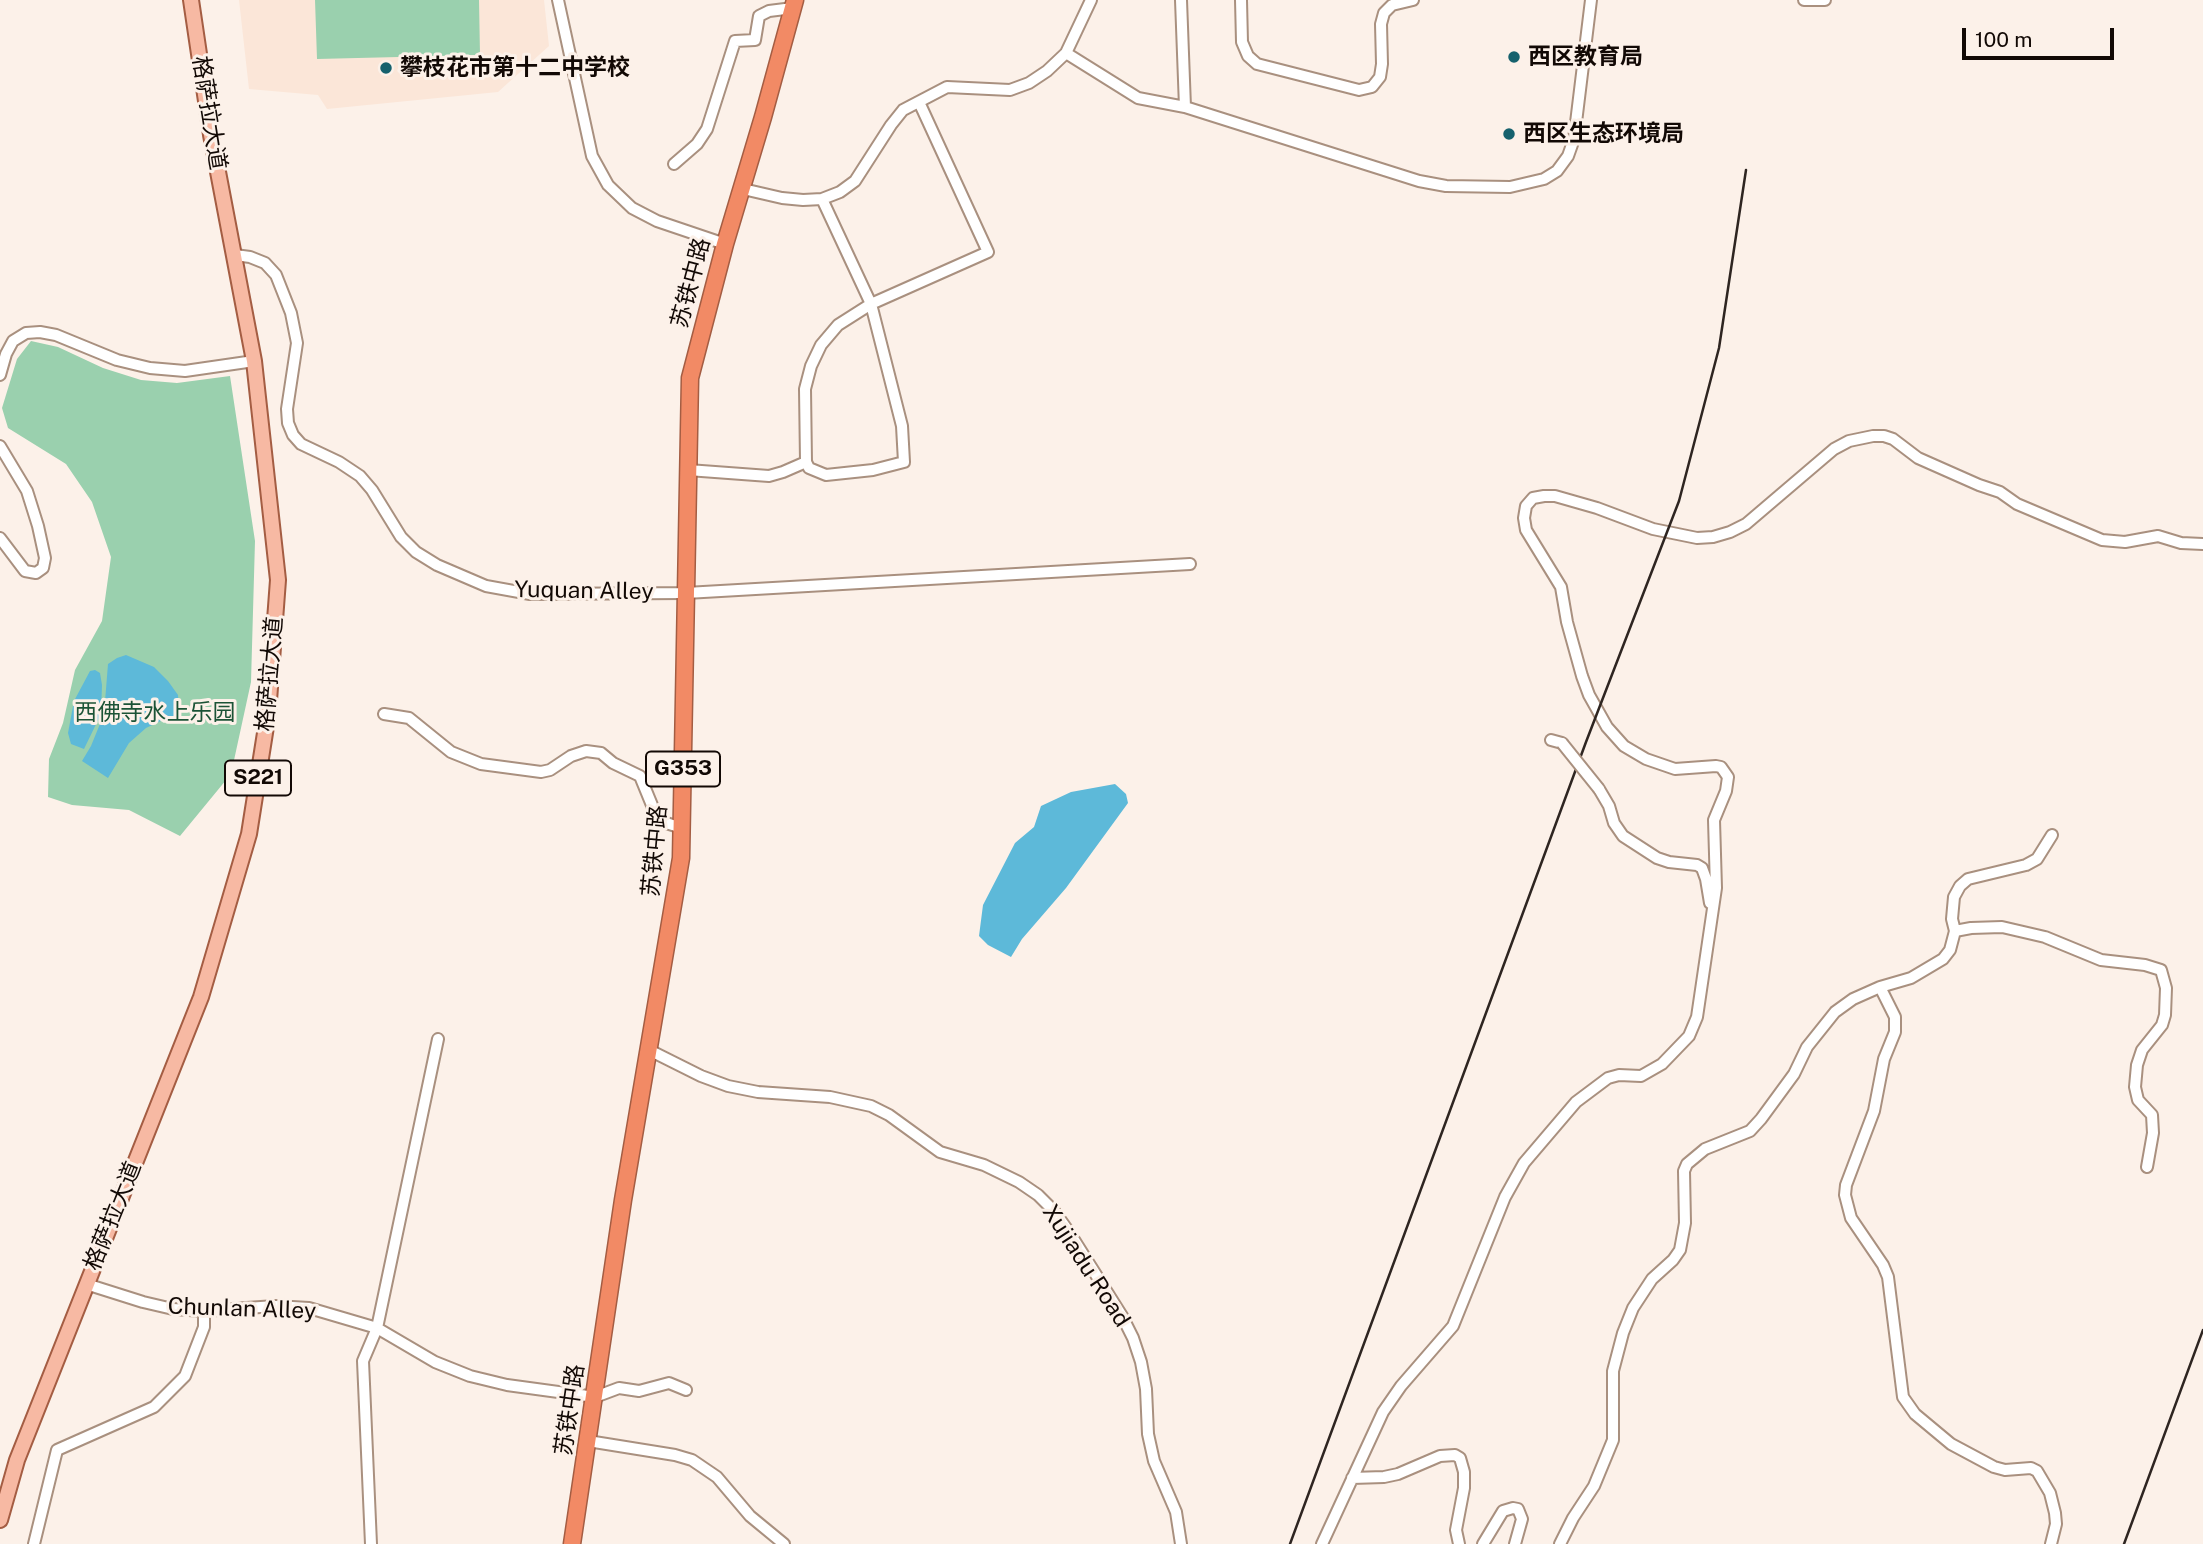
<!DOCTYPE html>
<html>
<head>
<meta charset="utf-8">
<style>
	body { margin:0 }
	#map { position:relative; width:2203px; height:1544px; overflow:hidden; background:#fcf1e9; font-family:"Public Sans",sans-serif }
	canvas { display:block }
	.scale { position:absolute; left:1962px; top:28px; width:152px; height:32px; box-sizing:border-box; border:4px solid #120905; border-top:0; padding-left:9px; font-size:21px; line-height:24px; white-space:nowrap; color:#120905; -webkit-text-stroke:5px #fcf1e9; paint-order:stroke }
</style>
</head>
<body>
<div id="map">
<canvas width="2203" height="1544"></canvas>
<div class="scale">100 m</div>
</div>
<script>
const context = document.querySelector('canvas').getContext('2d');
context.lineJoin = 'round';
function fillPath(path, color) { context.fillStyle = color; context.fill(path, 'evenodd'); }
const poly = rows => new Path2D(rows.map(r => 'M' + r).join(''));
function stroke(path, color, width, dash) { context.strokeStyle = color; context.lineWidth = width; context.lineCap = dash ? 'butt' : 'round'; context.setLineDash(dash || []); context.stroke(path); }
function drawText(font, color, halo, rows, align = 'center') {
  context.font = font + ' "Public Sans","Noto Sans SC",sans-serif'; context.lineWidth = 6; context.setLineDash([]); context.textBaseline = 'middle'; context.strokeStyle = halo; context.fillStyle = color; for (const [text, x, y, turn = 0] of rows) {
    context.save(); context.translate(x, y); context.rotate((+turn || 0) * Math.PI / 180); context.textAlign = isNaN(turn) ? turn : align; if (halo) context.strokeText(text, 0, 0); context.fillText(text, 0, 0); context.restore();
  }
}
fillPath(poly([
	[239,0,544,0,549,46,498,92,327,109,318,95,249,89]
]), '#fbe6d8');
fillPath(poly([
	[315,0,479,0,480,55,317,59],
	[31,341,58,347,103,368,141,380,177,383,230,376,255,541,251,682,231,774,180,836,129,810,72,805,48,797,49,759,63,723,75,670,102,621,111,557,92,502,66,464,8,428,2,408,17,359]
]), '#9ad0ae');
fillPath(poly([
	[126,655,154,667,168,681,178,695,179,712,174,717,163,720,146,728,129,743,108,778,82,761,91,746,104,714,108,664,117,658],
	[95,670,100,673,102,685,101,714,84,749,71,744,68,733,74,701,90,671],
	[1115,784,1126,794,1128,803,1066,888,1022,939,1011,957,988,945,979,936,983,905,1015,843,1034,827,1041,806,1071,792]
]), '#5db9d9');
const minor = poly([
	[558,0,592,156,608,185,632,208,657,221,725,244],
	[1181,0,1185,107],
	[1241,0,1242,42,1248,56,1257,64,1359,90,1372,87,1380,77,1382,64,1381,24,1384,13,1392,5,1413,0],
	[1804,0,1825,0],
	[1066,53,1138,98,1185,107,1419,181,1446,186,1510,187,1544,179,1557,171,1568,156,1574,139,1591,0],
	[674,164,697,144,707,129,735,41,755,40,759,16,769,11,793,8],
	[743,189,782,198,803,200,822,199,840,192,855,181,891,125,903,110,947,87,1010,90,1029,83,1047,71,1066,53,1091,0],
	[822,199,871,304,902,426,904,462,873,470,826,475,809,468,806,462,805,389,811,366,821,345,838,325,871,304,988,252,919,102],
	[235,255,250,257,265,263,276,275,291,313,297,343,287,409,288,423,293,435,301,444,339,462,360,476,372,490,401,537,416,552,437,565,486,586,530,594,686,593,1190,564],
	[0,375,6,354,13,341,26,333,40,332,56,335,117,360,150,368,185,371,254,361],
	[0,446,27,491,38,526,45,558,43,568,36,573,25,571,0,538],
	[688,470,769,476,783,472,806,462],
	[384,714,409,718,451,752,481,764,541,772,550,770,571,756,586,751,601,753,613,763,640,776,656,815,663,822,682,828],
	[1551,740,1562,743],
	[1599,789,1609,806,1614,823,1623,836,1657,858,1669,862,1697,865,1702,868,1706,879,1710,903],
	[1955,931,1971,928,2002,927,2045,937,2101,960,2145,965,2161,970,2166,988,2165,1015,2162,1025,2142,1050,2137,1065,2135,1087,2138,1100,2152,1115,2153,1133,2147,1167],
	[1880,987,1895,1017,1895,1032,1884,1059,1874,1111,1846,1185,1845,1195,1851,1218,1883,1265,1888,1277,1903,1397,1915,1414,1951,1444,1994,1467,2005,1470,2031,1468,2037,1471,2050,1493,2055,1513,2056,1524,2051,1544],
	[649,1050,701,1076,728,1086,758,1092,830,1097,871,1106,889,1115,940,1152,984,1165,1019,1182,1038,1195,1054,1211,1069,1232,1122,1316,1133,1338,1141,1362,1146,1389,1148,1434,1154,1461,1176,1512,1181,1544],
	[86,1284,143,1302,173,1309,204,1311,275,1306,309,1308,377,1328,435,1362,470,1376,507,1385,595,1397,619,1388,639,1391,669,1383,686,1390],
	[588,1441,675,1455,692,1460,717,1477,750,1516,784,1544],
	[1352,1478,1384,1477,1398,1474,1440,1456,1455,1455,1460,1458,1464,1472,1464,1488,1456,1530,1459,1544],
	[34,1544,57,1450,154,1407,185,1376,204,1327,204,1311],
	[371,1544,363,1361,377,1328,438,1039],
	[1322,1544,1383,1412,1401,1386,1453,1326,1505,1197,1524,1163,1576,1102,1608,1078,1619,1075,1641,1076,1662,1064,1689,1036,1697,1017,1716,888,1714,820,1726,791,1728,777,1721,767,1716,766,1675,769,1646,759,1624,746,1607,727,1589,695,1582,676,1567,622,1561,587,1526,530,1524,518,1526,506,1533,498,1544,496,1555,496,1597,508,1653,529,1697,538,1713,537,1730,532,1746,524,1834,449,1849,441,1873,436,1884,436,1893,439,1918,458,1979,485,2000,492,2017,504,2102,540,2125,542,2158,536,2181,543,2203,544],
	[1483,1544,1503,1511,1513,1508,1518,1509,1522,1519,1515,1544],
	[1560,1544,1573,1518,1594,1486,1613,1440,1613,1371,1623,1333,1633,1308,1652,1279,1673,1260,1680,1250,1685,1223,1684,1171,1687,1164,1705,1149,1750,1131,1761,1119,1794,1074,1807,1047,1835,1012,1853,999,1880,987,1911,978,1943,959,1950,950,1955,931,1952,919,1954,897,1960,886,1968,879,2026,865,2037,859,2052,835]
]);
const major = poly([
	[0,1520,17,1460,201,997,249,834,268,714,278,580,254,361,211,135,191,0]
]);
const highway = poly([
	[572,1544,623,1200,681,858,690,378,725,244,763,117,795,0]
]);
stroke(minor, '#a9907f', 14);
stroke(major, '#a45d43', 18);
stroke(highway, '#a45d43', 19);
stroke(minor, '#fff', 10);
stroke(major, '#f7b9a3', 14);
stroke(highway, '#f28a65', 16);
stroke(poly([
	[1290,1544,1586,742,1679,501,1719,348,1746,170],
	[2124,1544,2203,1330]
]), '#2e2521', 2.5);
const minorBridge = poly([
	[1562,743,1599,789]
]);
stroke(minorBridge, '#a9907f', 14, []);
stroke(minorBridge, '#fff', 10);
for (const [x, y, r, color] of [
	[1514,57,7,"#16616d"],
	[386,68,7,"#16616d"],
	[1509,134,7,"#16616d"]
]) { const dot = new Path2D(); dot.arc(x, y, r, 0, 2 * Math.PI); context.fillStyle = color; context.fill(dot); stroke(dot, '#fcf1e9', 2.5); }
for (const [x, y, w] of [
	[683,769,74],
	[258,778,66]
]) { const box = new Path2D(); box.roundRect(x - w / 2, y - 17.5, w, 35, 5); context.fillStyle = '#fcf1e9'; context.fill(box); stroke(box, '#120905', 2); }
drawText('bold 21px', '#120905', null, [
	["G353",683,769],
	["S221",258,778]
]);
drawText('bold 23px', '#120905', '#fcf1e9', [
	["西区教育局",1528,57],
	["攀枝花市第十二中学校",400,68],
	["西区生态环境局",1523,134]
], 'left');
drawText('23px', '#120905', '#fcf1e9', [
	["格萨拉大道",209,113,81],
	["苏铁中路",691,283,-75],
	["Yuquan Alley",584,591,1],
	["格萨拉大道",270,674,-85],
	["苏铁中路",655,851,-85],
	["格萨拉大道",113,1216,-68],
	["Xujiadu Road",1086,1266,57],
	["Chunlan Alley",242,1309,2],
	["苏铁中路",570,1410,-82]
]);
drawText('23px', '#1b5336', '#fcf1e9', [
	["西佛寺水上乐园",155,713]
]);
</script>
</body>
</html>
